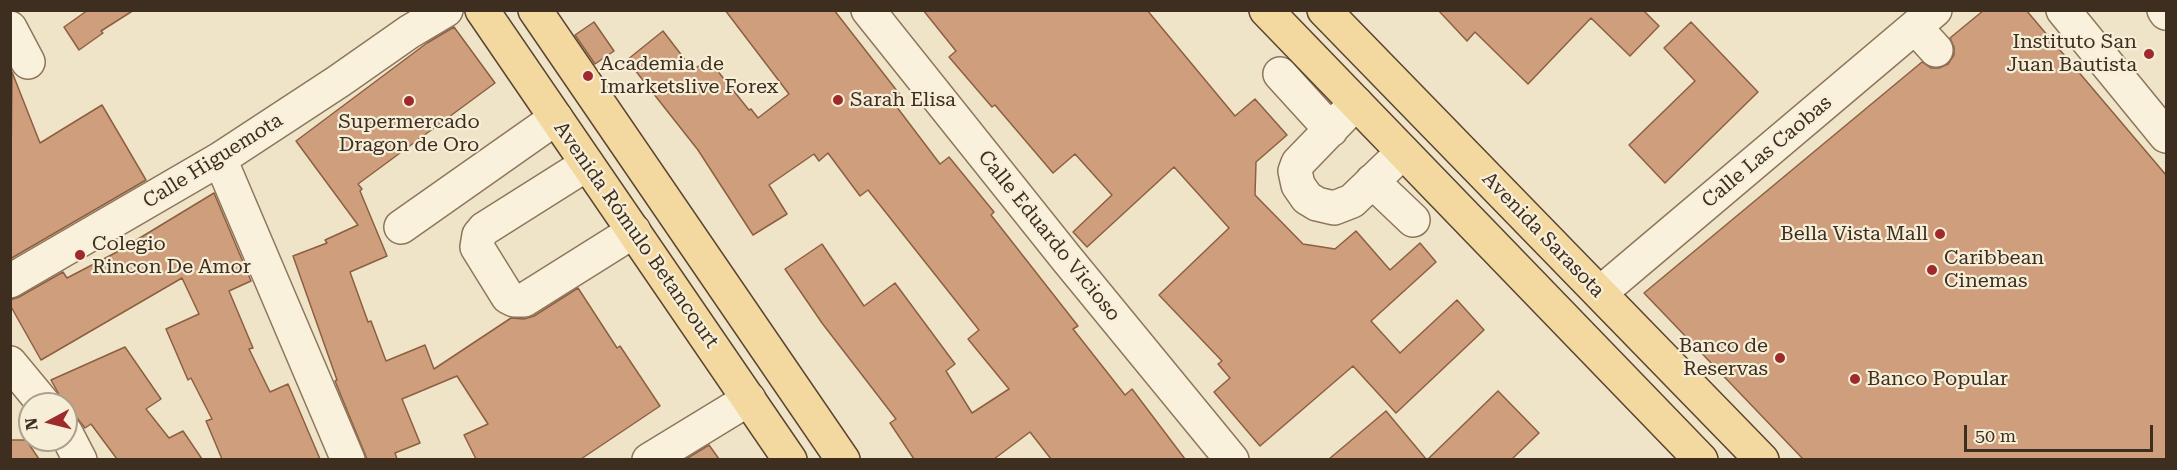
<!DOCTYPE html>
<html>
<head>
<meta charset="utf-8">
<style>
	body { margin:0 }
	#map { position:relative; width:2177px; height:470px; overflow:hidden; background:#f0e4c8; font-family:"Roboto Serif",serif }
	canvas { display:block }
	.frame { position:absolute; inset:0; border:12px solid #3d2e20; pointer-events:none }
	.north { position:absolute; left:18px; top:392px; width:60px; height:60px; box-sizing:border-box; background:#f7eed8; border:2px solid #ada18e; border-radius:50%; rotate:263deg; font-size:16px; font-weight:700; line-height:24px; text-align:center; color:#3d2e20 }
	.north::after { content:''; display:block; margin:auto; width:21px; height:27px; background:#9e2a2b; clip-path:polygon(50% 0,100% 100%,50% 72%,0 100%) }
	.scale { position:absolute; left:1964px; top:425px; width:189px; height:27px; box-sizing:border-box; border:3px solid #3d2e20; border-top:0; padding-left:8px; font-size:18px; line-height:21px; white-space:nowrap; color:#3d2e20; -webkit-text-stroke:4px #f7eed8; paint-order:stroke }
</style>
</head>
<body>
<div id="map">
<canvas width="2177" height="470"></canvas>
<div class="frame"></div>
<div class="north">N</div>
<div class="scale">50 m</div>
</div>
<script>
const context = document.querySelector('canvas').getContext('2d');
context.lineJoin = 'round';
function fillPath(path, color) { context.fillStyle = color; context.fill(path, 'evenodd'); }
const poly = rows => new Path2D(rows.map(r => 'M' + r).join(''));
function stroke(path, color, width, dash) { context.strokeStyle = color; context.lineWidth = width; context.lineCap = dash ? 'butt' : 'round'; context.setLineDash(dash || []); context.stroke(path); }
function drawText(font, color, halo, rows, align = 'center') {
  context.font = font + ' "Roboto Serif",serif'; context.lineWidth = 4.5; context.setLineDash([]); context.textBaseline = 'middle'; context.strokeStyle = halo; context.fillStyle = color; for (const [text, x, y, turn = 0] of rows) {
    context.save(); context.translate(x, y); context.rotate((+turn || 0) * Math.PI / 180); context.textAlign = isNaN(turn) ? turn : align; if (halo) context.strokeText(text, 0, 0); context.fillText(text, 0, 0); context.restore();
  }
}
const building = poly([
	[88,10,134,10,101,31,103,33,79,50,64,27,88,10],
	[725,10,834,10,901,96,893,102,940,164,949,157,994,212,991,215,1078,326,1073,329,1125,395,1132,389,1185,459,1051,459,1030,432,994,459,914,459,890,423,896,419,822,323,785,269,822,244,864,306,895,283,955,364,946,371,972,413,1009,389,968,339,979,330,868,190,860,196,828,153,819,161,814,154,769,185,787,214,753,235,698,150,627,60,663,31,693,70,708,59,749,110,751,109,758,118,789,94,725,10],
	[923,10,1147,10,1235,116,1255,99,1287,135,1256,162,1255,195,1303,244,1335,249,1356,231,1390,270,1420,243,1436,262,1371,321,1400,353,1457,300,1484,330,1396,413,1353,366,1260,446,1214,392,1230,378,1218,364,1222,361,1159,295,1229,228,1174,167,1087,247,1073,232,1112,195,1075,154,1053,173,995,105,992,107,949,57,956,51,923,10],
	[1438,10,1643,10,1659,26,1630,56,1591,18,1528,84,1475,32,1467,41,1438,10],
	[1984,10,2026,10,2166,175,2166,459,1803,459,1644,293,1922,62,1931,68,1939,68,1948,64,1954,55,1954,47,1950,38,1984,10],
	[594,22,614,51,595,64,575,35,594,22],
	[1691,22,1758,92,1665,183,1629,145,1695,81,1664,48,1691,22],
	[454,27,495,83,358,184,362,189,360,191,387,256,350,272,368,322,371,321,386,361,425,345,434,369,511,318,524,319,534,316,578,288,617,348,620,346,660,406,581,459,476,459,464,435,488,424,457,376,402,399,420,443,395,453,397,459,367,459,335,381,337,380,293,256,327,243,325,240,358,225,296,141,427,43,454,27],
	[12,72,40,143,102,105,146,180,10,259,12,72],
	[214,193,251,281,229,291,253,348,249,349,270,392,288,384,320,459,222,459,206,421,212,419,191,378,188,380,166,329,199,314,182,278,41,360,10,305,10,300,19,297,63,272,67,278,115,253,214,193],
	[125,347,161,399,146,409,169,438,183,431,202,459,117,459,91,424,85,428,77,418,71,416,51,380,125,347],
	[1498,391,1539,433,1512,459,1428,459,1498,391],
	[1386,411,1426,459,1329,459,1386,411],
	[10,440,26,440,39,459,10,459,10,440],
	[709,445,719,459,686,459,709,445]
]);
fillPath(building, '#cf9f7d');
stroke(building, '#8d5f41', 1.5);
const minor = poly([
	[868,10,1067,259,1232,460],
	[2063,10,2166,136],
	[2164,10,2166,13],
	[1915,27,1936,50],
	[10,28,28,62],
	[1280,74,1331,130],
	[1356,103,1298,163,1295,171,1298,185,1307,198,1317,204,1334,208,1352,201,1403,152],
	[220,159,348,460],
	[587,164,484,229,479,235,477,247,508,297,514,300,524,300,634,231],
	[1372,181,1413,220],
	[401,227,556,118],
	[10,281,220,159,339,81,409,32,446,10],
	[1600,293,1935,10],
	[10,363,44,404],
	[66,433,80,460],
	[649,460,749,399]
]);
const major = poly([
	[482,10,790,460],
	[535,10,843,460],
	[1266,10,1701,460],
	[1324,10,1762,460]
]);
stroke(minor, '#8d765c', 36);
stroke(major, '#5b4430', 36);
stroke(minor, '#faf1dc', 33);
stroke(major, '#f3d9a0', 33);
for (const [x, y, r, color] of [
	[2149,54,6,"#9e2a2b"],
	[588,76,6,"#9e2a2b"],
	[838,100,6,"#9e2a2b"],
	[409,101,6,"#9e2a2b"],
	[1940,234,6,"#9e2a2b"],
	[80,255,6,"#9e2a2b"],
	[1932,270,6,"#9e2a2b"],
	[1780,358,6,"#9e2a2b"],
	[1855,379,6,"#9e2a2b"]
]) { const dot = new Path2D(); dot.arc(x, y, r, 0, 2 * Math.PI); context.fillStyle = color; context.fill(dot); stroke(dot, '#f7eed8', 2); }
drawText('20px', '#3d2e20', '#f7eed8', [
	["Instituto San",2137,42,"right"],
	["Juan Bautista",2137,65,"right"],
	["Academia de",600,64],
	["Imarketslive Forex",600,87],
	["Sarah Elisa",850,100],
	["Supermercado",409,122,"center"],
	["Dragon de Oro",409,145,"center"],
	["Bella Vista Mall",1928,234,"right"],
	["Colegio",92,244],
	["Rincon De Amor",92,267],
	["Caribbean",1944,258],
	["Cinemas",1944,281],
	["Banco de",1768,346,"right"],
	["Reservas",1768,369,"right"],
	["Banco Popular",1867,379]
], 'left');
drawText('20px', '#3d2e20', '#f7eed8', [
	["Calle Las Caobas",1767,152,-40],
	["Calle Higuemota",213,161,-32],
	["Avenida Rómulo Betancourt",636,235,55],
	["Avenida Sarasota",1543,235,46],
	["Calle Eduardo Vicioso",1049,236,51]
]);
</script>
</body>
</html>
